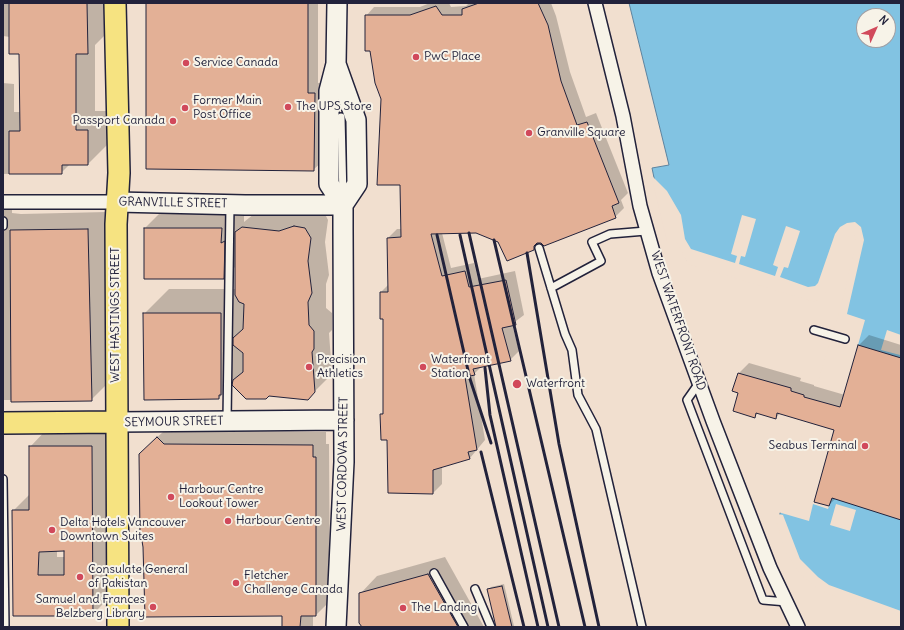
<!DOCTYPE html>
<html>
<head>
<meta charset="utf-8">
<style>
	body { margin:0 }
	#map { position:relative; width:904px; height:630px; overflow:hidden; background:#f1dfcf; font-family:Delius,sans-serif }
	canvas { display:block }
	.frame { position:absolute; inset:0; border:4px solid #22223b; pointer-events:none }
	.north { position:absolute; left:856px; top:8px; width:40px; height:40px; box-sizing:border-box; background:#f7f3e8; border:1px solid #a29fa3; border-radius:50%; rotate:45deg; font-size:11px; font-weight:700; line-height:16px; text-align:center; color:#22223b }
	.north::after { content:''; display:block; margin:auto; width:14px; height:18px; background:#d1495b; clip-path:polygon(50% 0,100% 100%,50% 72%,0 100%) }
</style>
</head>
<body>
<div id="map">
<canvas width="904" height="630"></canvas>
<div class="frame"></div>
<div class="north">N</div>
</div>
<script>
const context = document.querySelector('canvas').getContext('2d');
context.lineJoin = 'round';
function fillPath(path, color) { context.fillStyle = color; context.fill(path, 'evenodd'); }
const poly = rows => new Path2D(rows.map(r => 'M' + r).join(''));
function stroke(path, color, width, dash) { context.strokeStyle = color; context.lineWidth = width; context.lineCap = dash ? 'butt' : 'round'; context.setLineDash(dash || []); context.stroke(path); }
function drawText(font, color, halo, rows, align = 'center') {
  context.font = font + ' Delius,sans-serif'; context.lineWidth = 4; context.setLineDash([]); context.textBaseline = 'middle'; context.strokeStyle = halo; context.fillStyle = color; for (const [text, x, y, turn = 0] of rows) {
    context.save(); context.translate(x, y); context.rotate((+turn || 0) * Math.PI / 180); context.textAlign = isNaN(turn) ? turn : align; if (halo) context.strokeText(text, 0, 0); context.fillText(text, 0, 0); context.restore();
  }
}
const water = poly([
	[629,3,901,3,901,623,800,572,778,520,843,308,858,243,855,234,852,232,842,237,821,296,688,262,658,197,652,168,669,165,629,3],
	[864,16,888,16,888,40,864,40,864,16]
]);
fillPath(water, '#82c3e2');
stroke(water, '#5c839f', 1);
fillPath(poly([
	[651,175,667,191,681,215,685,239,691,249,735,263,737,256,731,254,742,215,756,219,745,257,741,256,739,264,775,276,778,267,773,265,786,226,800,231,788,268,784,267,780,277,808,287,815,286,818,283,835,234,840,227,847,223,855,222,861,227,864,240,847,314,865,320,858,345,901,358,901,458,832,498,828,509,813,504,809,521,778,512,841,307,856,243,854,235,852,234,844,239,827,290,822,297,815,302,688,264,676,241,670,243,667,241],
	[887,330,901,335,900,355,881,350],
	[836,504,856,510,850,531,830,525],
	[778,514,783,515,800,559,818,577,829,585,901,611,901,625,867,608,819,590,799,573,785,551,776,520]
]), '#f1dfcf');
fillPath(poly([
	[3,3,106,3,107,33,95,45,95,111,107,111,107,145,88,164,70,164,61,173,3,174,3,83,14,84,14,112,21,112,20,53,10,37,3,36],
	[147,3,318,3,318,83,325,83,324,160,313,170],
	[430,3,449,3,451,7,466,6,469,3,551,3,556,16,570,72,586,117,596,113,628,193,621,200,624,208,615,217,541,242,534,249,499,241,477,232,442,233,451,268,474,263,478,279,515,271,524,315,512,324,519,351,510,360,482,366,474,374,485,440,470,458,442,466,442,484,433,493,388,439,381,414,384,412,384,318,381,292,389,284,388,238,397,229,402,229,401,184,366,16,374,7,420,7],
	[168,205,244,206,244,222,254,214,323,210,328,220,325,242,329,275,326,284,326,308,332,313,332,330,329,333,332,374,307,399,233,384,219,398,144,314,169,289,236,289,236,266,224,278,145,228],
	[3,210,12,210,12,213,21,214,106,212,109,382,91,400,3,400],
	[869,335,901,345,901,519,836,498,829,505,835,429,780,413,776,418,758,413,755,416,739,392,734,390,739,373,749,363,801,378,800,381,814,385,814,386,845,395,859,345],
	[172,424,178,431,326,432,326,444,329,444,330,601,316,615,313,615,313,627,283,627,283,615,154,440],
	[48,428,110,428,111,596,92,615,14,615,13,511,30,494,30,447],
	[57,550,65,550,65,557,57,557],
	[445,557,484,627,363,627,360,594,377,576],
	[504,584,514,626,512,627,497,627,488,590,491,587]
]), '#0003');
const building = poly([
	[9,3,87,3,88,54,76,54,76,130,88,130,88,165,62,165,62,174,9,174,9,131,20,131,19,54,9,54,9,3],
	[146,3,308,3,308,93,315,93,314,171,146,169,146,3],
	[479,3,538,3,548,25,561,81,577,125,587,122,619,203,612,206,616,218,544,246,541,243,537,243,534,246,534,250,507,261,498,242,476,233,431,234,442,276,465,271,469,287,506,280,516,325,502,328,511,361,473,369,475,375,465,377,477,450,468,452,470,459,433,470,433,494,388,493,387,440,381,440,380,414,383,414,383,319,380,319,380,292,388,292,387,238,401,237,400,185,377,185,381,99,375,83,370,51,365,51,365,15,410,15,436,6,442,15,462,15,462,9,479,3],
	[294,226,305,228,311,238,308,261,312,293,308,302,309,325,314,331,314,349,312,352,315,392,308,400,269,396,266,399,246,399,232,385,233,380,243,372,243,353,233,345,233,338,243,329,244,304,239,302,235,295,235,232,242,227,279,231,294,226],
	[144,228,222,228,221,243,225,241,224,279,144,279,144,228],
	[88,229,92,401,11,402,10,230,88,229],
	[143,313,221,313,221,395,219,395,219,399,144,400,143,313],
	[858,345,901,358,901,520,832,498,829,506,814,502,834,430,777,413,776,419,756,413,755,418,733,411,738,393,732,391,738,373,791,388,791,391,804,395,804,397,840,407,858,345],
	[157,437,164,444,313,445,313,457,316,457,316,616,301,616,300,627,282,627,282,616,145,617,143,547,141,535,140,535,139,454,157,437],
	[29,446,92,446,93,616,13,616,12,510,29,510,29,446],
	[64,551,64,575,38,575,39,552,64,551],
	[428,574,458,627,362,627,359,623,359,593,428,574],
	[502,586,512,627,496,627,487,589,502,586]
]);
fillPath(building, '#e3b096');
stroke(building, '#22223b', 1);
const service = poly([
	[341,117,343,197],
	[3,221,3,226],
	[539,248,565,334,572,350,578,395,596,429,642,627],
	[551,288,601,261,592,242,610,234,646,231],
	[814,330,845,339],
	[699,383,687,400,763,600,787,602],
	[227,421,230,205],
	[3,479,5,627],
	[434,573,464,627],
	[475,589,491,627]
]);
const minor = poly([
	[595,3,623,116,640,206,659,273,713,421,770,568,798,627],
	[3,202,117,202]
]);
const secondary = poly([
	[336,64,356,120,357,184,343,205],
	[117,202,245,205,343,205],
	[117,422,344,420],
	[336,627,344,462,343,230,343,205,329,184,329,91,336,64,337,3]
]);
const primary = poly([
	[115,3,119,173,116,224,118,627],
	[3,423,117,422]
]);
stroke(service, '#22223b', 10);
stroke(minor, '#22223b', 16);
stroke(secondary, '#22223b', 22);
stroke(primary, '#22223b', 24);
stroke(service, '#f7f3e8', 7);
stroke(minor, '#f7f3e8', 13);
stroke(secondary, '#f7f3e8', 19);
stroke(primary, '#f6e381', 21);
stroke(poly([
	[469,233,559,627],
	[437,235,470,379,491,443],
	[460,235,548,627],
	[494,240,585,627],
	[527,253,559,444,599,627],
	[485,368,490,415,538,627],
	[481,452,524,627]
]), '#22223b', 3);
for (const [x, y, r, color] of [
	[416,57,4,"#d1495b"],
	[186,63,4,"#d1495b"],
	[288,107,4,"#d1495b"],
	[185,108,4,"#d1495b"],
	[173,121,4,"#d1495b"],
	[529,133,4,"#d1495b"],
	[309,367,4,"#d1495b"],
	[423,367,4,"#d1495b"],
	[517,384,5,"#d1495b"],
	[865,446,4,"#d1495b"],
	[171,497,4,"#d1495b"],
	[228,521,4,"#d1495b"],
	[52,530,4,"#d1495b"],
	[80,577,4,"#d1495b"],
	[236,583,4,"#d1495b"],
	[153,607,4,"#d1495b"],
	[403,608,4,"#d1495b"]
]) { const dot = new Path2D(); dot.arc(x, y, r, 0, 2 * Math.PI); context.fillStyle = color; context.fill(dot); stroke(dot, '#f7f3e8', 1.5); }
drawText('12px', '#22223b', '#f7f3e8', [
	["PwC Place",424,57],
	["Service Canada",194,63],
	["Former Main",193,101],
	["Post Office",193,115],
	["The UPS Store",296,107],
	["Passport Canada",165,121,"right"],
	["Granville Square",537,133],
	["Precision",317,360],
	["Athletics",317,374],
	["Waterfront",431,360],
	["Station",431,374],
	["Waterfront",526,384],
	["Seabus Terminal",857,446,"right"],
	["Harbour Centre",179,490],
	["Lookout Tower",179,504],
	["Harbour Centre",236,521],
	["Delta Hotels Vancouver",60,523],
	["Downtown Suites",60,537],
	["Consulate General",88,570],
	["of Pakistan",88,584],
	["Fletcher",244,576],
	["Challenge Canada",244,590],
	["Samuel and Frances",145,600,"right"],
	["Belzberg Library",145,614,"right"],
	["The Landing",411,608]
], 'left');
drawText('12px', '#22223b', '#f7f3e8', [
	["GRANVILLE STREET",173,203,1],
	["WEST HASTINGS STREET",116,315,-90],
	["WEST WATERFRONT ROAD",678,321,71],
	["SEYMOUR STREET",174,422,-1],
	["WEST CORDOVA STREET",343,464,-89]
]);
</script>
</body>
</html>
